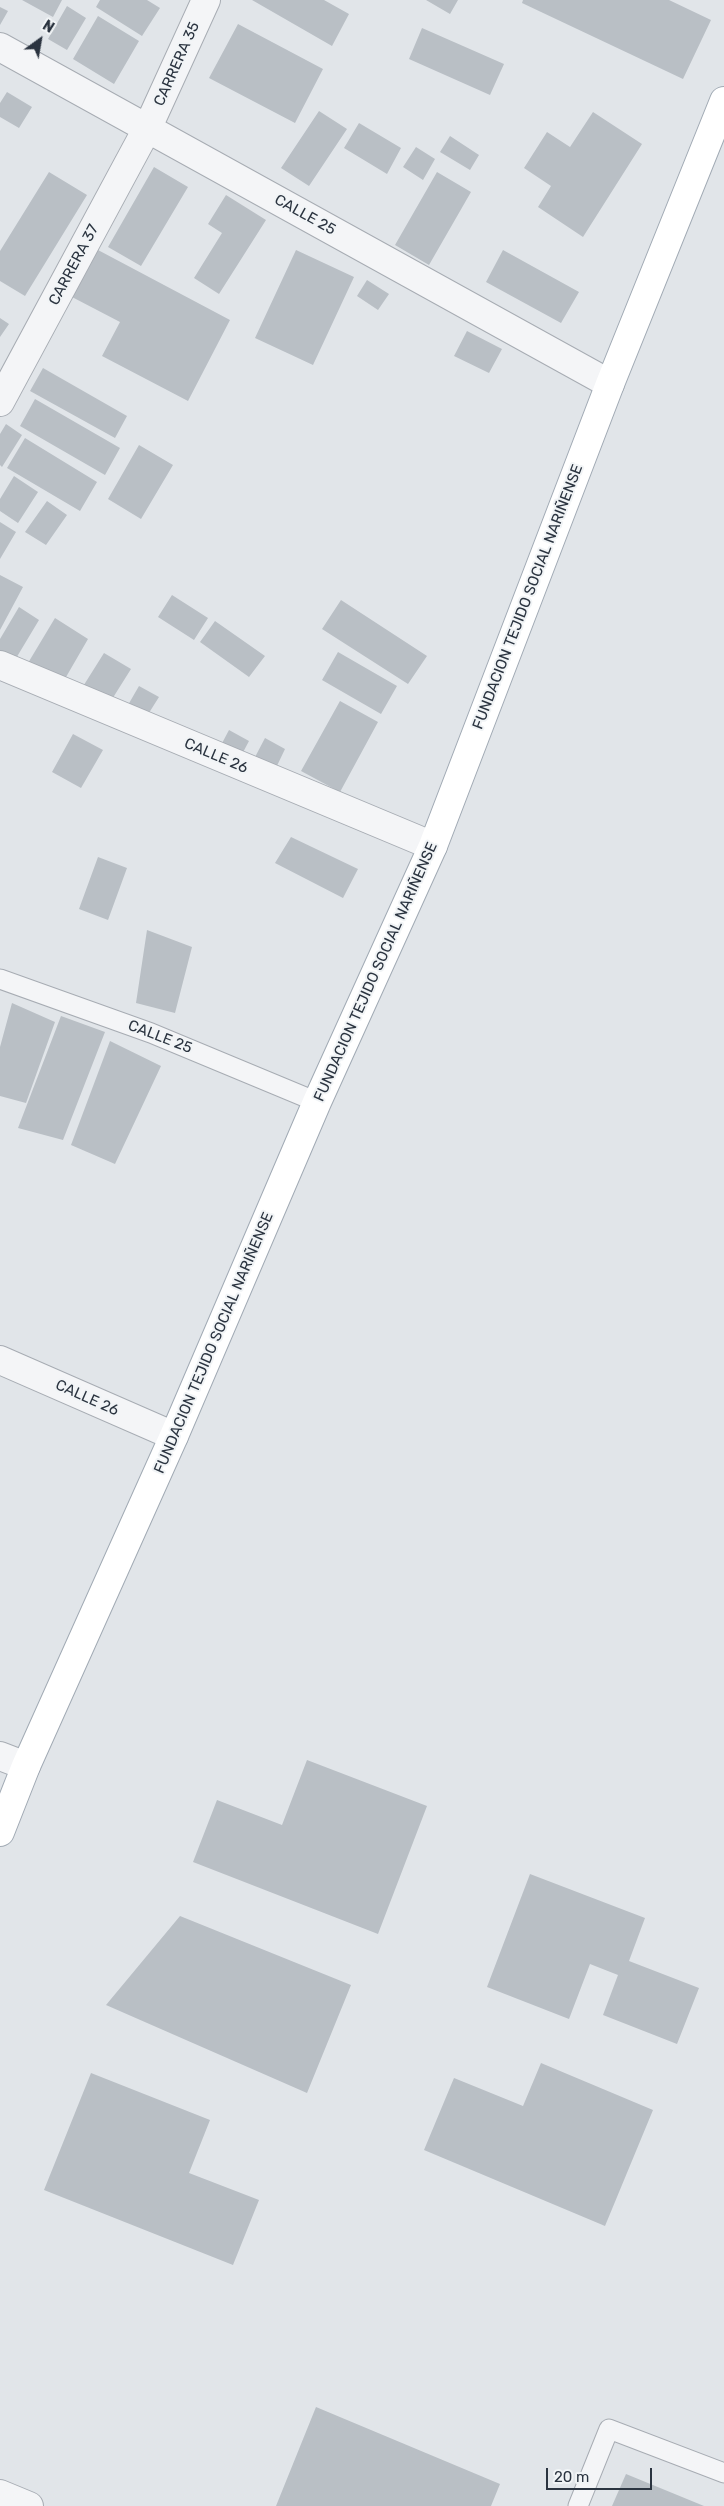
<!DOCTYPE html>
<html>
<head>
<meta charset="utf-8">
<style>
	body { margin:0 }
	#map { position:relative; width:724px; height:2506px; overflow:hidden; background:#e1e5e9; font-family:Rubik,sans-serif }
	canvas { display:block }
	.north { position:absolute; left:15px; top:15px; width:50px; height:50px; -webkit-text-stroke:4px #f1f4f6; paint-order:stroke; rotate:32deg; font-size:14px; font-weight:700; line-height:20px; text-align:center; color:#2b3440 }
	.north::after { content:''; display:block; margin:auto; width:18px; height:22px; background:#2b3440; clip-path:polygon(50% 0,100% 100%,50% 72%,0 100%) }
	.scale { position:absolute; left:546px; top:2468px; width:106px; height:22px; box-sizing:border-box; border:2px solid #2b3440; border-top:0; padding-left:6px; font-size:15px; line-height:18px; white-space:nowrap; color:#2b3440; -webkit-text-stroke:4px #f1f4f6; paint-order:stroke }
</style>
</head>
<body>
<div id="map">
<canvas width="724" height="2506"></canvas>
<div class="north">N</div>
<div class="scale">20 m</div>
</div>
<script>
const context = document.querySelector('canvas').getContext('2d');
context.lineJoin = 'round';
function fillPath(path, color) { context.fillStyle = color; context.fill(path, 'evenodd'); }
const poly = rows => new Path2D(rows.map(r => 'M' + r).join(''));
function stroke(path, color, width, dash) { context.strokeStyle = color; context.lineWidth = width; context.lineCap = dash ? 'butt' : 'round'; context.setLineDash(dash || []); context.stroke(path); }
function drawText(font, color, halo, rows, align = 'center') {
  context.font = font + ' Rubik,sans-serif'; context.lineWidth = 4; context.setLineDash([]); context.textBaseline = 'middle'; context.strokeStyle = halo; context.fillStyle = color; for (const [text, x, y, turn = 0] of rows) {
    context.save(); context.translate(x, y); context.rotate((+turn || 0) * Math.PI / 180); context.textAlign = isNaN(turn) ? turn : align; if (halo) context.strokeText(text, 0, 0); context.fillText(text, 0, 0); context.restore();
  }
}
fillPath(poly([
	[22,0,62,0,53,17],
	[100,0,147,0,160,8,142,36,96,7],
	[252,0,324,0,349,14,332,46],
	[426,0,458,0,450,14],
	[523,0,669,0,711,20,683,79,522,3],
	[67,6,86,18,67,50,48,39],
	[0,7,8,11,0,25],
	[98,16,139,41,114,84,73,59],
	[238,24,323,69,295,123,209,78],
	[422,28,504,64,490,95,409,59],
	[7,92,32,107,19,128,0,117,0,103],
	[319,111,347,129,309,186,281,168],
	[593,112,642,144,583,237,538,207,551,186,524,168,547,132,570,147],
	[359,123,401,148,387,174,344,148],
	[450,136,479,155,470,170,440,152],
	[416,147,435,159,423,180,403,167],
	[154,167,188,187,141,266,108,247],
	[49,172,87,195,25,296,0,281,0,251],
	[437,172,471,192,429,265,395,245],
	[226,195,266,220,219,294,194,278,222,233,208,224],
	[98,250,230,320,188,401,102,356,120,322,72,297],
	[296,250,354,277,313,365,255,338],
	[503,250,579,292,561,323,486,282],
	[367,280,389,294,378,310,357,296],
	[0,318,9,324,0,337],
	[467,331,502,349,489,373,454,356],
	[43,368,127,416,115,438,30,391],
	[35,399,120,448,105,475,20,426],
	[6,424,22,435,2,467,0,465,0,434],
	[25,438,97,482,80,511,7,468],
	[139,445,173,465,141,519,108,499],
	[14,476,38,492,18,523,0,511,0,499],
	[47,501,67,515,46,545,25,532],
	[0,522,16,532,0,559],
	[0,575,23,587,0,630],
	[172,595,208,618,194,640,158,617],
	[341,600,427,656,408,684,322,629],
	[19,607,39,620,15,660,0,652,0,639],
	[55,618,88,639,62,684,28,663],
	[215,621,265,656,249,677,200,642],
	[338,652,397,686,381,714,322,680],
	[104,653,131,669,109,704,82,688],
	[139,686,159,697,147,716,128,705],
	[340,701,378,722,340,792,301,771],
	[229,730,249,741,240,758,220,747],
	[73,734,103,750,81,788,52,772],
	[265,738,285,749,275,770,254,759],
	[291,837,358,869,343,898,275,863],
	[98,857,127,868,108,920,79,909],
	[147,930,192,947,175,1013,136,1003],
	[12,1003,55,1022,26,1103,0,1096,0,1047],
	[61,1016,105,1032,63,1140,18,1128],
	[110,1041,161,1066,115,1164,71,1145],
	[307,1760,427,1806,378,1934,193,1862,217,1800,282,1825],
	[530,1874,645,1918,629,1961,699,1988,677,2044,603,2015,618,1975,590,1964,569,2019,487,1987],
	[180,1916,351,1985,307,2093,106,2005],
	[541,2063,653,2110,605,2226,424,2150,454,2078,523,2106],
	[91,2073,210,2120,189,2173,259,2200,233,2265,44,2190],
	[316,2407,500,2484,491,2506,276,2506],
	[626,2474,704,2506,612,2506]
]), '#b9bfc5');
const lane = poly([
	[0,979,151,1033,317,1102],
	[578,2506,609,2429,724,2473]
]);
const street = poly([
	[0,47,610,384],
	[0,402,148,127,206,0],
	[0,665,433,846],
	[0,1360,174,1436],
	[0,1756,26,1766],
	[0,2494,29,2506]
]);
const primary = poly([
	[0,1832,26,1766,174,1436,317,1102,433,846,610,384,724,101]
]);
stroke(lane, '#a7acb3', 21);
stroke(street, '#a7acb3', 30);
stroke(primary, '#a1aab4', 30);
stroke(lane, '#f4f5f7', 19);
stroke(street, '#f4f5f7', 28);
stroke(primary, '#fff', 28);
drawText('15px', '#2b3440', '#f1f4f6', [
	["CARRERA 35",177,64,-66],
	["CALLE 25",305,215,29],
	["CARRERA 37",74,265,-62],
	["FUNDACION TEJIDO SOCIAL NARIÑENSE",528,597,-69],
	["CALLE 26",216,756,23],
	["FUNDACION TEJIDO SOCIAL NARIÑENSE",376,972,-66],
	["CALLE 25",160,1037,21],
	["FUNDACION TEJIDO SOCIAL NARIÑENSE",214,1343,-67],
	["CALLE 26",87,1398,24]
]);
</script>
</body>
</html>
